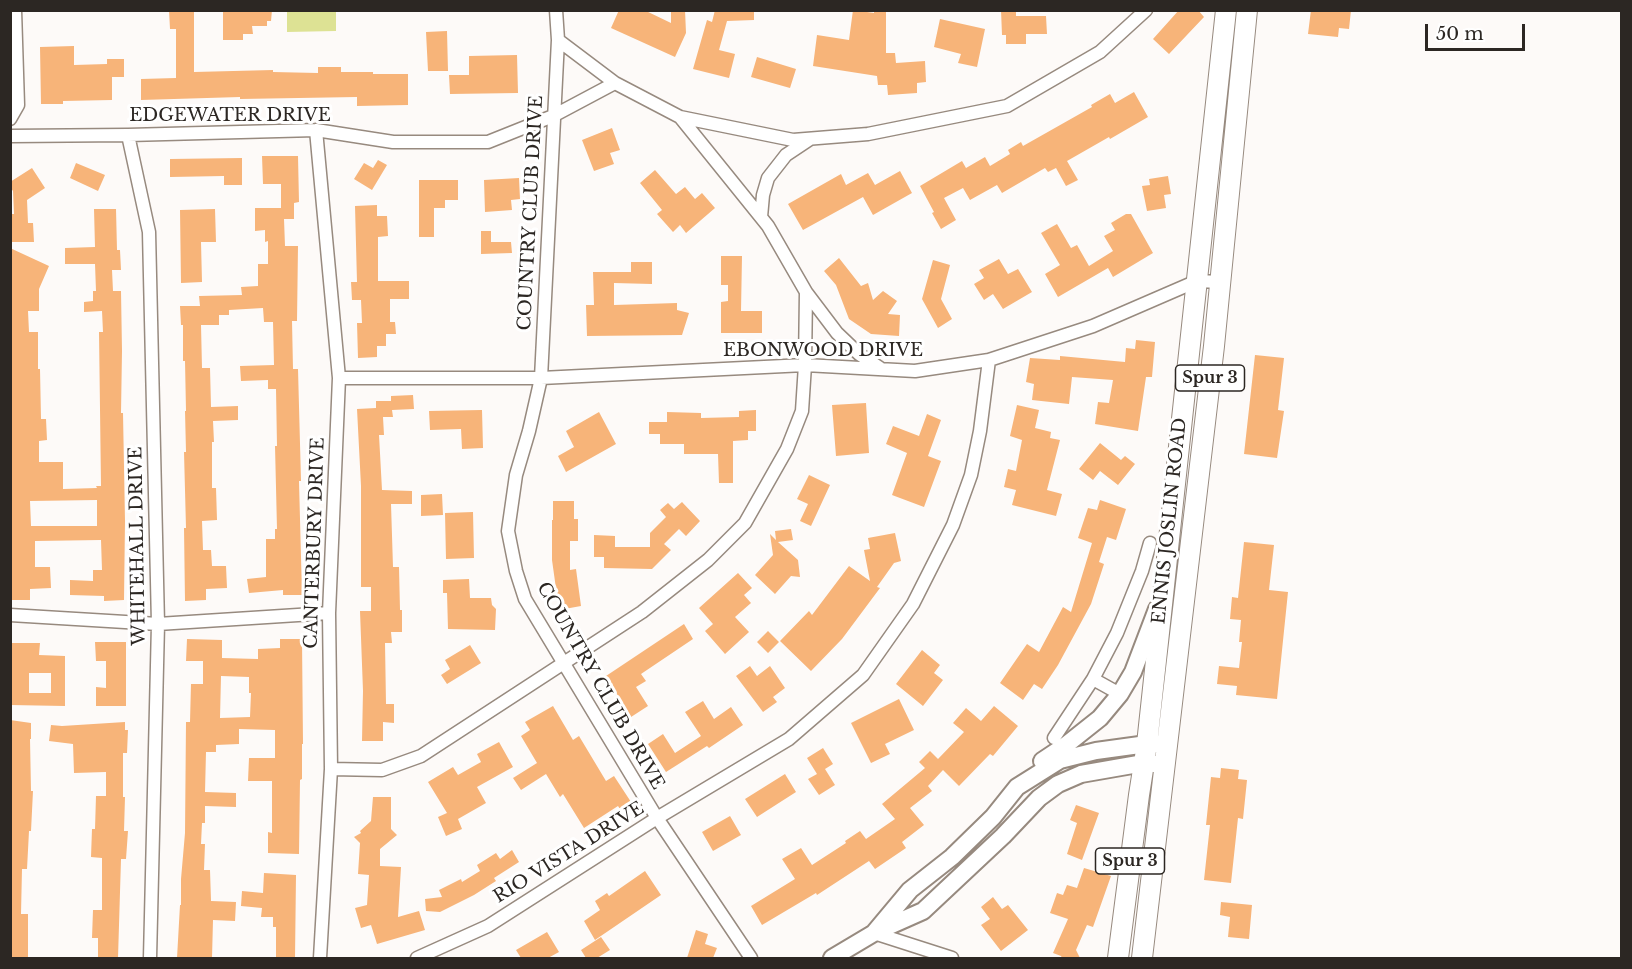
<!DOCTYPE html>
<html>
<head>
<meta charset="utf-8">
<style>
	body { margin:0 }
	#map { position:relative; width:1632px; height:969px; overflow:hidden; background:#fdfaf8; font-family:"Libre Baskerville",serif }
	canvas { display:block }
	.frame { position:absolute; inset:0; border:12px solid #2c2723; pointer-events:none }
	.scale { position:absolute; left:1425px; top:24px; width:100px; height:27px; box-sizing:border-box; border:3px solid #2c2723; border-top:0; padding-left:8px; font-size:18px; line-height:21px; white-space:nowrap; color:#2c2723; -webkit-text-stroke:4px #fff; paint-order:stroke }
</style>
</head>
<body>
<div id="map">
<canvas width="1632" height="969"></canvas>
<div class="frame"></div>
<div class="scale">50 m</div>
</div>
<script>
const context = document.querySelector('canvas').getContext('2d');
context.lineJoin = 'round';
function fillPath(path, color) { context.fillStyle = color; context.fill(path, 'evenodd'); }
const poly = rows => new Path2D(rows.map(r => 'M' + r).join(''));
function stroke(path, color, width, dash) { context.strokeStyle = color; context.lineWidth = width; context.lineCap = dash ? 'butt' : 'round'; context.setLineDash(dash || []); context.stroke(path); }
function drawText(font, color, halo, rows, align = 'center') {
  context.font = font + ' "Libre Baskerville",serif'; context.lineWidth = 6; context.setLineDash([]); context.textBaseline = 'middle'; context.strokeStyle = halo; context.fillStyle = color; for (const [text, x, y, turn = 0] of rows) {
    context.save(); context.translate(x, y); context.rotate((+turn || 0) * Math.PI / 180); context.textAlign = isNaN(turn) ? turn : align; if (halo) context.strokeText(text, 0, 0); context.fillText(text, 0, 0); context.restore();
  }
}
fillPath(poly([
	[287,11,336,11,336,31,287,32]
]), '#dde294');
fillPath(poly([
	[169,10,194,10,194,72,273,70,273,72,318,73,318,67,341,67,341,72,373,72,373,74,408,74,408,105,357,106,357,97,240,99,240,97,141,100,141,79,176,78,176,29,170,29],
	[223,10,272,10,271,21,267,21,267,26,252,26,253,34,243,34,243,40,223,40],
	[619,10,644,10,671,23,671,10,685,10,686,33,675,57,611,28],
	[715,10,754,10,754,20,727,21,719,50,735,54,729,78,693,69,707,20,712,22],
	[853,10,874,13,874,11,886,11,886,53,895,53,896,63,925,61,926,82,917,83,917,93,888,95,887,85,878,85,877,76,813,66,817,35,849,40],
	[1001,10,1016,10,1016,16,1046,16,1047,34,1026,34,1026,44,1006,44,1006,35,1002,35],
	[1179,10,1198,10,1204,17,1169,54,1153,39],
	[1311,10,1351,10,1349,29,1339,28,1338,37,1308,34],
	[940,19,985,29,977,67,958,63,961,54,934,47],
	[447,31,448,71,428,71,426,32],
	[74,46,74,65,107,64,107,59,124,59,124,77,112,77,112,100,63,101,63,104,41,104,40,47],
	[517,55,518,93,450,94,449,75,469,75,469,56],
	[757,57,796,69,790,88,751,77],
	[1134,92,1148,117,1110,139,1109,137,1067,161,1078,180,1066,186,1056,168,1048,172,1045,168,1002,193,997,185,970,200,963,188,944,198,956,220,941,229,932,213,934,212,920,186,962,161,966,168,985,157,990,166,1010,154,1008,150,1021,142,1023,146,1092,107,1091,105,1110,94,1115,103],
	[612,128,620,150,610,153,614,164,594,171,582,140],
	[262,156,298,156,299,202,294,203,294,219,284,219,285,246,298,246,297,321,292,321,293,369,298,369,301,481,299,481,302,595,283,595,283,590,249,593,247,579,266,577,266,539,275,539,275,529,277,529,275,446,277,446,276,389,268,389,268,380,241,381,240,366,274,365,273,322,264,322,263,308,229,310,229,315,219,315,219,325,201,325,202,368,210,368,211,407,238,406,238,420,213,421,214,442,212,442,212,488,216,488,217,520,202,521,203,550,211,550,212,566,226,566,227,588,206,589,206,600,185,601,184,528,186,528,184,452,186,452,185,411,186,411,185,361,183,361,183,325,181,325,180,306,200,306,199,296,242,295,241,287,258,286,258,264,268,264,268,241,265,242,265,230,255,231,255,208,281,208,281,184,263,184],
	[242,158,242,185,224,185,224,176,170,177,170,159],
	[378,160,387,165,372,190,354,179,364,163,373,168],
	[76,163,105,175,98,191,70,178],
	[32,168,45,188,27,200,28,223,33,223,34,242,10,242,10,214,14,214,13,191,10,187,10,182],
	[655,170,676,194,685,187,695,199,702,193,715,208,686,233,680,225,673,232,657,214,662,210,640,183],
	[900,171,912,193,873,215,863,197,803,230,788,204,841,174,846,185,868,173,875,185],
	[1168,176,1171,194,1164,195,1166,208,1147,211,1142,186,1150,185,1149,179],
	[519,178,520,199,511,200,512,210,485,212,484,180],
	[419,180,458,180,458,200,445,200,445,208,434,208,434,237,419,237],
	[377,205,377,216,387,216,388,236,378,237,378,281,409,281,409,299,390,299,390,322,395,322,396,334,386,334,386,346,377,346,377,357,358,358,357,323,362,323,361,300,352,300,351,282,357,282,355,206],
	[94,209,116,209,117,250,120,250,121,270,112,270,113,291,121,291,122,351,121,413,123,413,125,521,124,600,104,601,104,596,70,595,70,580,93,581,93,570,102,570,101,540,35,541,35,567,50,567,51,588,30,589,30,600,10,600,10,248,49,266,39,289,39,311,28,311,29,332,38,332,38,369,40,369,41,419,46,419,47,440,39,441,39,462,63,462,63,489,97,488,96,486,101,486,99,332,103,332,102,311,84,312,84,302,93,301,93,291,96,291,95,264,65,264,65,248,95,247],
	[97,500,97,526,31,526,30,501],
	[215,209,216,242,201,242,202,282,181,283,180,210],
	[1126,214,1131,214,1153,253,1113,277,1108,268,1058,297,1045,274,1060,265,1041,233,1057,224,1071,248,1077,245,1089,266,1113,251,1104,236,1115,230,1111,223],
	[481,231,491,231,491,242,511,242,512,253,481,254],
	[721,256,742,256,741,311,762,311,762,333,721,333,721,302,728,301,728,285,721,285],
	[839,258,861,286,868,283,873,300,883,291,897,301,888,314,900,315,899,336,871,334,849,319,836,285,824,271],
	[999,259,1008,274,1018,269,1032,292,1003,309,993,294,984,300,974,284,984,278,979,270],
	[933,260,950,265,941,299,952,319,938,328,922,299],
	[631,262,652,262,652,284,614,283,614,305,677,303,677,310,689,313,682,335,587,336,586,305,594,305,593,272,631,272],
	[1136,340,1155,342,1152,377,1146,377,1138,431,1095,424,1098,402,1109,403,1113,380,1072,377,1069,404,1032,400,1034,384,1026,382,1030,358,1060,360,1060,356,1125,362,1126,348,1135,349],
	[1255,355,1284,358,1278,410,1284,411,1277,458,1244,454],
	[413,395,414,409,392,410,393,417,383,417,384,435,379,435,382,490,412,491,412,504,391,504,393,567,399,567,400,610,402,610,402,632,391,632,392,643,385,643,386,704,394,704,394,723,383,722,383,741,362,741,363,691,360,611,371,611,371,587,361,587,361,486,357,409,376,408,376,401,391,401,391,396],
	[866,403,869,453,836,456,832,405],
	[1017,405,1039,410,1035,428,1051,432,1050,438,1060,440,1047,490,1062,494,1056,516,1012,505,1016,490,1004,487,1008,469,1016,471,1022,440,1010,436],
	[482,410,483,448,462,449,461,429,430,430,429,411],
	[756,410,756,431,748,431,748,440,733,441,733,483,719,483,718,454,684,454,684,444,660,444,660,434,649,434,649,422,667,422,667,412,701,413,701,418,739,417,739,411],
	[599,412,616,444,566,472,558,456,574,447,566,431],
	[927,414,941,420,928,456,941,461,924,507,892,495,907,453,886,444,893,426,919,436],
	[1100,443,1121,460,1125,456,1135,464,1118,485,1100,471,1093,480,1079,469],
	[809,475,830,485,811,526,800,521,808,504,797,499],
	[442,494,443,515,421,516,421,495],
	[1100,500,1126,509,1116,540,1107,537,1099,562,1104,564,1091,604,1058,665,1042,689,1034,684,1023,700,1000,683,1027,644,1039,652,1063,607,1071,612,1092,543,1078,538,1088,508,1097,510],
	[553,501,574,501,574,519,578,519,578,541,570,541,570,570,576,569,581,606,559,610,552,560,552,520,553,520],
	[682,502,700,521,686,536,679,529,664,544,671,550,652,569,604,568,604,557,594,557,594,535,615,536,615,547,650,547,650,533,666,517,660,510,668,503,674,509],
	[473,512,474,558,446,559,445,513],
	[791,529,793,540,778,542,798,560,800,577,791,576,775,594,755,575,773,555,770,534,776,540,775,531],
	[895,533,901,561,894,563,877,587,880,588,842,639,811,671,780,641,809,611,812,615,849,566,870,581,864,550,870,549,868,538],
	[1244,542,1274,545,1269,590,1288,592,1277,699,1236,695,1237,686,1217,684,1219,666,1239,668,1242,642,1239,642,1241,620,1230,619,1232,597,1238,598],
	[738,573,752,588,744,595,751,603,735,617,749,632,725,654,705,631,713,624,699,608],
	[469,579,470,598,491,598,492,605,496,609,495,630,448,629,447,593,443,593,443,580],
	[684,624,693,639,641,674,646,681,636,687,648,706,631,717,606,676],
	[768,631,779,642,768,653,757,642],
	[187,639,222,640,222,658,258,659,258,649,280,648,280,639,302,639,303,744,302,744,302,779,300,780,299,854,268,853,268,832,272,833,272,781,248,781,249,758,275,758,275,730,239,729,239,744,216,745,216,752,206,752,205,792,236,793,236,807,205,806,205,823,202,823,201,844,205,844,204,870,210,870,211,901,236,902,235,921,213,920,212,958,177,958,180,905,181,905,181,879,185,833,186,722,190,722,191,684,203,684,203,661,186,661],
	[221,676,249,677,249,693,251,693,250,717,220,718],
	[95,642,126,642,126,706,96,706,96,687,106,688,106,661,96,661],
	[10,643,40,643,39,655,65,656,65,706,10,705],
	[29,673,51,673,51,693,29,693],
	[470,645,481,663,447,684,441,675,450,669,445,660],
	[922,650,940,665,934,673,943,680,923,706,896,684],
	[750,666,757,676,770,666,785,688,773,697,777,702,763,712,736,676],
	[899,699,914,730,885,744,890,754,871,763,851,723],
	[703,701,714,719,731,707,743,725,709,748,707,746,666,772,648,744,663,734,675,753,701,736,685,712],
	[553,706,573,740,579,736,606,781,614,776,631,802,620,809,618,806,584,828,563,794,560,797,546,774,521,790,513,778,537,763,521,736,530,730,525,722],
	[994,706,1018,726,993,756,990,754,959,786,943,770,928,786,932,791,910,808,924,825,902,842,906,848,875,869,869,861,817,895,816,893,762,925,751,906,795,879,782,859,801,848,812,865,846,843,845,841,860,831,866,839,895,819,882,804,925,768,919,762,930,751,938,759,964,732,953,723,966,708,981,721],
	[10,720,31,723,31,739,30,739,31,791,33,791,31,831,29,831,27,869,22,869,21,914,28,914,28,958,10,958],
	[125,722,125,730,128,730,127,753,123,753,123,797,125,797,124,831,128,831,126,859,121,859,118,958,98,958,98,938,92,938,93,910,102,910,102,858,91,857,92,829,95,829,96,796,106,796,106,772,74,773,73,744,49,741,51,725,62,726],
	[499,742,513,767,477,787,486,803,458,819,462,829,446,836,438,817,447,813,428,782,453,767,458,775,481,762,477,754],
	[823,748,833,764,825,769,835,785,819,795,808,779,817,774,807,758],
	[1221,768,1239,770,1238,779,1247,780,1243,819,1238,818,1231,883,1204,880,1210,825,1206,825,1211,777,1220,778],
	[785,774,796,792,757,817,745,799],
	[373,797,391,797,391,829,397,835,380,849,380,866,401,867,398,917,419,911,425,930,377,944,371,925,361,928,355,908,367,905,369,875,358,874,360,843,354,837,361,833,360,831,371,821],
	[1076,805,1099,813,1082,860,1067,854,1077,823,1070,820],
	[730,816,741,835,713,851,702,832],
	[512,850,519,862,494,878,496,881,474,895,440,912,426,911,425,899,442,897,439,890,461,879,462,882,480,871,477,865,496,853,500,859],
	[1084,868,1111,876,1093,927,1087,925,1076,950,1080,958,1062,958,1061,956,1053,953,1068,919,1050,913,1057,893,1063,895,1067,885,1077,888],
	[645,871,661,895,595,940,584,921,600,910,595,901,607,893,609,896],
	[264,873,296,875,295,958,276,958,276,927,273,927,273,917,261,917,262,908,241,906,242,891,263,893],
	[993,897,1002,909,1008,905,1028,930,1001,951,981,925,990,919,981,907],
	[1221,902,1252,905,1249,939,1228,937,1230,917,1220,915],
	[696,930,708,934,705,944,717,948,713,958,687,958],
	[547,932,559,952,548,958,521,958,516,950],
	[601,937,610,950,597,958,586,958,581,950]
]), '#f7b479');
const minor = poly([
	[556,10,558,40,541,378,529,431,516,475,508,531,516,571,525,599,657,818,751,958],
	[558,40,615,83],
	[10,119,18,105,15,10],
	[316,130,339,378,329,613,331,769,320,958],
	[128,135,149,232,158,624,150,958],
	[10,136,128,135,316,130,393,142,488,142,553,116,615,83,680,117,793,140,868,134,1007,106,1100,52,1146,10],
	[761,217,763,195,768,178,786,155,810,139],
	[806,292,837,333,859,354,880,368],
	[339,378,541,378,805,365,915,371,989,360,1093,326,1197,281,1220,282],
	[10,615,158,624,329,613],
	[1093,679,1120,694],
	[1054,738,1093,679,1117,633,1142,571,1150,543],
	[331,769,382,770,421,756,642,612,708,560,745,523,787,449,802,411,805,365,806,292,768,226,680,117],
	[874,933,952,958],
	[417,958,488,926,657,818,789,739,863,675,913,604,953,525,971,475,980,431,989,360]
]);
const secondary = poly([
	[1042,761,1066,745,1100,718,1120,694,1133,672,1157,609],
	[878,931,923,911,1003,836,1039,798,1058,784,1081,774,1144,763,1165,765],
	[832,958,874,933,910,890,952,857,993,817,1017,787,1060,760,1096,751,1147,744,1157,744]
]);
const primary = poly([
	[1118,958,1139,795,1147,744,1226,10],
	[1142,958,1214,346,1247,10]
]);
stroke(minor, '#978a7f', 15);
stroke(secondary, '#978a7f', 20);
stroke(primary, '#978a7f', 22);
stroke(minor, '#fff', 12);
stroke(secondary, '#fff', 16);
stroke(primary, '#fff', 20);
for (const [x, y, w] of [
	[1210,378,69],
	[1130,861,69]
]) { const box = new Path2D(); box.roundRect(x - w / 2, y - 13, w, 26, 4.5); context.fillStyle = '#fff'; context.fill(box); stroke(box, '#2c2723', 1.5); }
drawText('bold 16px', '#2c2723', null, [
	["Spur 3",1210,378],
	["Spur 3",1130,861]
]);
drawText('18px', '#2c2723', '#fff', [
	["EDGEWATER DRIVE",230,116],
	["COUNTRY CLUB DRIVE",531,213,-87],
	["EBONWOOD DRIVE",823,351],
	["ENNIS JOSLIN ROAD",1170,521,-84],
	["CANTERBURY DRIVE",315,543,-88],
	["WHITEHALL DRIVE",138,546,-91],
	["COUNTRY CLUB DRIVE",600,686,60],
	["RIO VISTA DRIVE",569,853,-32]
]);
</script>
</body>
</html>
